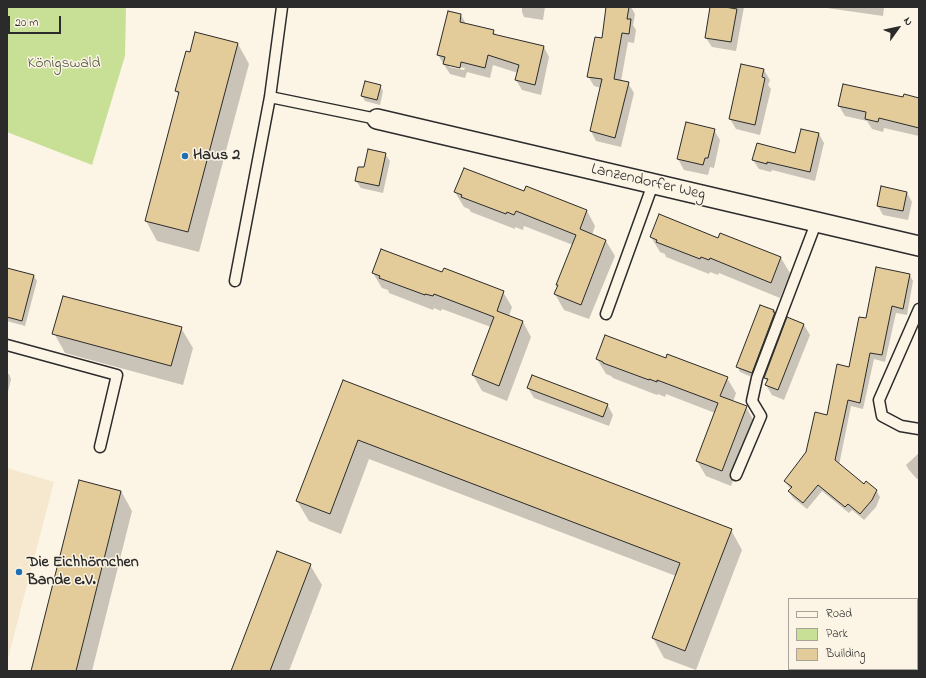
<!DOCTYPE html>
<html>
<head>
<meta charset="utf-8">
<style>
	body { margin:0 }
	#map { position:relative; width:926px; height:678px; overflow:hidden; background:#fcf5e5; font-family:"Indie Flower",sans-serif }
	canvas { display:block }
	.frame { position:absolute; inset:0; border:8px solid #2b2b2b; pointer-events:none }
	.legend { position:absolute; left:788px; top:598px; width:130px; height:72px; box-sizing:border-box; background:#fcf5e5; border:1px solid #a8a49b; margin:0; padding:5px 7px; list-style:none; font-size:12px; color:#2b2b2b }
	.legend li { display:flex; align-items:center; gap:8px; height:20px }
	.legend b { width:20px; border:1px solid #a8a49b }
	.north { position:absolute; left:878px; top:8px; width:40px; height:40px; -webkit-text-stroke:3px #fcf5e5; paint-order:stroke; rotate:57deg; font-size:11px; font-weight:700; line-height:16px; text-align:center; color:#2b2b2b }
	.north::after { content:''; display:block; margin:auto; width:14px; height:18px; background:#2b2b2b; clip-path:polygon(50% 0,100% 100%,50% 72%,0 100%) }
	.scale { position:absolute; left:8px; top:16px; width:53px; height:18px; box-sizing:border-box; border:2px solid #2b2b2b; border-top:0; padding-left:5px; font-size:12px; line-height:14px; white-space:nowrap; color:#2b2b2b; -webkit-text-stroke:3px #fcf5e5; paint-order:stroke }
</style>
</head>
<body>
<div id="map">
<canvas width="926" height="678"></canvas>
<div class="frame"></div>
<ul class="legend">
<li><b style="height:5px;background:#fcf5e5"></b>Road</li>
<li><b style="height:11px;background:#c8e096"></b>Park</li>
<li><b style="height:11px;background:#e4cb9a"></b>Building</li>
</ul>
<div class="north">N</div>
<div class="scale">20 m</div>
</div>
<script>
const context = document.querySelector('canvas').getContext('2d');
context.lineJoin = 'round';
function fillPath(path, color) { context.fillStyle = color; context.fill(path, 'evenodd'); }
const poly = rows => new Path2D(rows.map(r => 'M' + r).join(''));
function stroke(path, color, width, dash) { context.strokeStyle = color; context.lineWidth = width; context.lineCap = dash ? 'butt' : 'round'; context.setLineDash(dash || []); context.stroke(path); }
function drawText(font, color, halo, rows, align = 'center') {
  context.font = font + ' "Indie Flower",sans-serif'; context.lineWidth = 3; context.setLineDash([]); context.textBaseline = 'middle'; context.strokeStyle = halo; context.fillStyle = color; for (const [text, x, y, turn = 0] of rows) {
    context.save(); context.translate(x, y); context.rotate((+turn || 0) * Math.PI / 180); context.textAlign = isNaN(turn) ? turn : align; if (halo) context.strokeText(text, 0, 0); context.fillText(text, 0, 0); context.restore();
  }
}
fillPath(poly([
	[7,468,54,482,7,662]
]), '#f5e8ce');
fillPath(poly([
	[7,7,126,7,125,56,92,165,7,132]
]), '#c8e096');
fillPath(poly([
	[522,7,545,7,543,20,524,17,522,12],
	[605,7,631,7,635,14,633,25,636,30,634,43,628,42,621,81,628,83,634,93,621,147,596,141,591,131,601,88,594,86,588,76,603,39,607,9],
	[711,7,744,7,736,51,712,47,706,38],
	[820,7,884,7,883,16],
	[461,15,466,24,493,31,497,36,544,47,549,57,541,95,522,90,516,80,518,73,493,65,490,78,467,72,465,78,450,74,438,55],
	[449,65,465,68,464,70,449,67],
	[238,44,249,64,199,252,157,241,146,221,179,96,176,91,186,52,190,53],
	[764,70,770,80,768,85,771,89,760,135,736,129,730,119],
	[380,86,383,91,380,105,365,101,362,96],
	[904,98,919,99,919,136,884,128,883,132,872,129,867,121,845,116,839,106],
	[687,123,714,130,720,140,714,168,710,167,708,175,684,170,678,159],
	[802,130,819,134,824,143,815,181,772,170,771,172,759,169,753,160,795,154],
	[385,154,390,161,383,193,361,188,356,181],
	[455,192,524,192,587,211,595,226,592,235,606,241,615,256,589,319,564,310,555,294,558,286,558,285,573,245,524,226,523,230,515,227,515,229,471,212,469,209,464,207],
	[907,193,912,202,908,220,883,215,878,206],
	[651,237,719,239,781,258,790,273,780,298,719,273,718,275,710,272,709,274,666,257,665,254,660,252],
	[7,269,34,276,37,281,25,326,7,321],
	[373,273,442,274,503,292,512,307,509,316,523,322,531,337,507,401,482,391,473,375,491,327,442,309,441,311,434,308,433,310,389,293,388,290,382,288],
	[910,275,913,281,907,315,896,313,885,362,874,359,863,409,851,406,839,465,864,485,876,490,880,497,876,507,864,520,852,510,849,513,822,491,807,509,793,498,789,492,791,489,789,487,785,481,807,453,827,416,849,368,867,319],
	[773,311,776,315,754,378,740,372,738,367],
	[788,318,804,325,810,335,784,400,772,395,766,385,768,382,765,378],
	[181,328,193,348,183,385,65,353,54,333],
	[597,359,666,359,727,378,736,393,733,402,746,407,755,423,731,486,706,476,697,461,715,413,666,394,665,397,658,394,657,395,613,378,611,376,606,374],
	[7,374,9,374,11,379,7,396],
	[343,381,731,530,742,550,696,670,664,658,653,638,676,576,369,459,341,534,309,521,297,501],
	[528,388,607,404,613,415,609,426,534,398],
	[919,453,919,479,917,479,909,470,906,465],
	[121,491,132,511,92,671,32,671],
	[310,565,322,585,289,671,232,671],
	[919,663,919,671,913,671,914,669,917,669,917,665]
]), '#0003');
const building = poly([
	[606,7,629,7,627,19,631,19,629,34,622,33,614,79,629,82,615,138,590,131,602,79,587,77,595,37,602,38,606,7],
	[710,7,725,7,737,9,731,42,705,38,710,7],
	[448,11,461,14,460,22,494,30,493,34,544,46,535,85,515,80,519,65,488,55,485,68,461,62,460,68,443,64,445,57,437,55,448,11],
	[195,32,238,43,188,232,145,221,179,92,175,91,186,51,190,52,195,32],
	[741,64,764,69,762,77,765,78,755,125,729,119,741,64],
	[365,81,381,85,377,100,361,96,365,81],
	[843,84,903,97,904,94,919,98,919,128,879,118,878,122,865,119,866,112,838,106,843,84],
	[686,122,715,129,708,158,705,158,703,165,677,159,686,122],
	[801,129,819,133,810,172,767,162,767,164,752,160,757,143,795,153,801,129],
	[368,149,386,153,379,186,355,181,358,167,364,167,368,149],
	[464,168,524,191,526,186,587,210,580,229,606,240,581,305,554,294,558,285,556,285,576,235,516,211,514,215,507,212,506,214,461,197,462,195,454,192,464,168],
	[881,186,907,192,903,211,877,206,881,186],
	[659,214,718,238,720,233,781,257,771,283,710,258,709,260,701,257,700,259,656,242,657,240,650,237,659,214],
	[381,249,442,272,444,268,504,291,497,311,523,321,499,386,472,375,494,317,434,294,433,296,425,294,425,295,379,278,380,276,372,273,381,249],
	[876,267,910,274,903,309,892,306,882,355,870,353,860,403,848,400,835,460,864,484,866,481,877,490,872,500,860,514,848,504,845,507,818,485,803,503,788,491,792,487,784,481,806,452,815,412,827,415,837,364,849,367,859,317,866,318,876,267],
	[7,268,34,275,22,321,7,317,7,268],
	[63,296,182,327,171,366,52,334,63,296],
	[760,305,774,310,773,312,775,312,752,373,736,367,760,305],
	[787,317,804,324,778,390,765,385,768,379,764,378,787,317],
	[605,335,666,358,667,354,728,377,720,396,747,406,722,471,696,461,718,403,657,380,657,382,649,379,649,380,603,363,603,362,596,359,605,335],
	[532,375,608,404,603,417,527,388,532,375],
	[343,380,732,529,685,651,652,638,680,563,358,440,330,514,296,501,343,380],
	[79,480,121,491,76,671,31,671,79,480],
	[277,551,311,564,270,671,231,671,277,551]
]);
fillPath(building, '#e4cb9a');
stroke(building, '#2b2b2b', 1);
const lane = poly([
	[270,97,377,119],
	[235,281,270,97,282,7],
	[919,309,879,400,882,416,901,426,919,429],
	[606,314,653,184],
	[7,345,117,375,100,447],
	[736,475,761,416,752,401,757,378,816,223]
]);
const street = poly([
	[377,119,919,246]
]);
stroke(lane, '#2b2b2b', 13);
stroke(street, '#2b2b2b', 22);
stroke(lane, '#fcf5e5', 10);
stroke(street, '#fcf5e5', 19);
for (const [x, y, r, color] of [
	[185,156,4,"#1f6fb2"],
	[19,572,4,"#1f6fb2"]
]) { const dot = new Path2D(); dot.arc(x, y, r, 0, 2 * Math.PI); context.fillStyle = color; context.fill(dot); stroke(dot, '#fcf5e5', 1.5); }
drawText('16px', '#525846', '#fcf5e5', [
	["Königswald",64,64]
]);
drawText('bold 16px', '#2b2b2b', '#fcf5e5', [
	["Haus 2",193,156],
	["Die Eichhörnchen",27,563],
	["Bande e.V.",27,581]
], 'left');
drawText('16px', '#2b2b2b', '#fcf5e5', [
	["Lanzendorfer Weg",648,183,13]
]);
</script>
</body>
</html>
